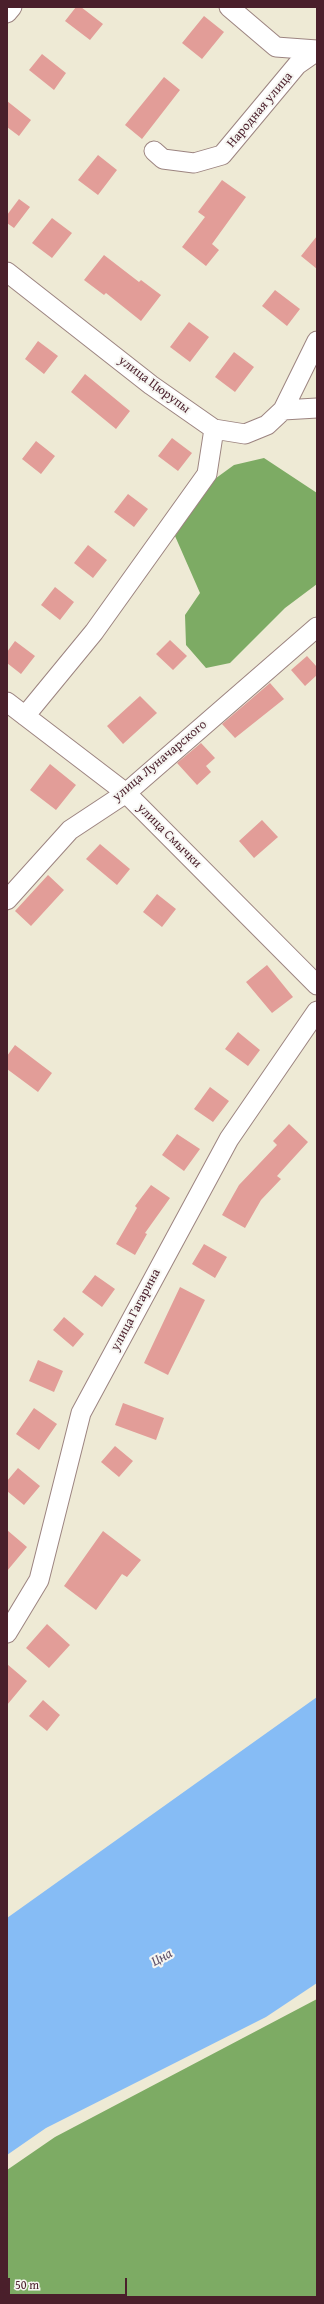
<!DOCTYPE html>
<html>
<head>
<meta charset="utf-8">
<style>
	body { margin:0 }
	#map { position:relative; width:324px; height:2304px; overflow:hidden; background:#eeead5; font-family:"Gentium Book Plus",serif }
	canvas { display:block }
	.frame { position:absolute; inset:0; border:8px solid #4a1f2b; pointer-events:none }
	.scale { position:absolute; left:8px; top:2278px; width:119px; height:18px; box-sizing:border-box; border:2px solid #4a1f2b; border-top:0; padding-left:5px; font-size:12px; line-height:14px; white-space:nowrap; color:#4a1f2b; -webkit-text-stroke:3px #f6f6f2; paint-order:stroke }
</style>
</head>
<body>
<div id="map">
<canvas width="324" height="2304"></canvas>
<div class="frame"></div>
<div class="scale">50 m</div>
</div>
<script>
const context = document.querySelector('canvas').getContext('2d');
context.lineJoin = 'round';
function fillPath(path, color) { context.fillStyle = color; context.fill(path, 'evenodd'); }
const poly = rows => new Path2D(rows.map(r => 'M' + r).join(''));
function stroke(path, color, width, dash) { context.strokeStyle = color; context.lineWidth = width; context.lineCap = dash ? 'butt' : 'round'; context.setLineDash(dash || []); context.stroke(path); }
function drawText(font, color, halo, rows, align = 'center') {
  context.font = font + ' "Gentium Book Plus",serif'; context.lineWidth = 4; context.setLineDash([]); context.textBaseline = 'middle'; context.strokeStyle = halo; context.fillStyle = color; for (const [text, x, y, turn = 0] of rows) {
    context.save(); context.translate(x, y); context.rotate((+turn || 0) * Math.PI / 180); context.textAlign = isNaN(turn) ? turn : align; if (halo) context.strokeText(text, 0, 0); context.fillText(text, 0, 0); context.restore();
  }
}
fillPath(poly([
	[264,458,317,493,317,584,285,608,230,663,206,668,186,645,185,615,200,593,175,536,212,481,234,465],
	[317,1999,317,2297,7,2297,7,2170,55,2137]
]), '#7dab64');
fillPath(poly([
	[317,1697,317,1983,266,2017,46,2128,7,2155,7,1918]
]), '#86bcf5');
fillPath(poly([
	[76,7,81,7,103,24,90,40,65,21],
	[204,16,224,32,202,59,182,43],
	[42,54,66,73,54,90,29,70],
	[164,77,180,90,142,139,125,125],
	[7,101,31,120,19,136,7,127],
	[98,155,117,170,98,195,78,180],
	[222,180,246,197,212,244,219,250,206,266,182,247,205,217,198,212],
	[19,199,30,207,14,228,7,223,7,215],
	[52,218,72,233,52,258,32,243],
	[317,236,317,269,301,256],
	[104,255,139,282,141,280,161,295,141,321,106,293,104,295,84,280],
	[275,290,300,309,287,326,262,306],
	[189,322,209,337,190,362,170,347],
	[38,341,58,356,44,374,25,359],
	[234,352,254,367,235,392,215,377],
	[85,374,130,411,116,429,71,392],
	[172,438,192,453,178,471,158,456],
	[36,441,55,456,41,474,22,459],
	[128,494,148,509,134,527,114,512],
	[88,545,107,560,93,578,74,563],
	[55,587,74,602,60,620,41,605],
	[170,640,187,656,173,670,156,654],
	[15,641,35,656,21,674,7,663,7,652],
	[307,656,317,667,317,675,305,686,291,670],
	[270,683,284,699,235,738,222,724],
	[140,696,157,713,123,744,107,726],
	[201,743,215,758,206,766,211,772,197,785,177,763],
	[50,764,76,785,56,810,30,790],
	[262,820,278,837,254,858,239,841],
	[100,844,130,869,117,885,86,859],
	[48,875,64,890,31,926,15,911],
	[157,894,176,909,162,927,143,912],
	[267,965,293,997,272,1013,246,982],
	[238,1032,260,1050,248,1066,225,1049],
	[15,1045,52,1073,38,1092,7,1069,7,1056],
	[210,1087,229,1101,213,1122,194,1109],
	[289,1124,308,1142,277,1176,281,1179,261,1200,245,1228,222,1215,239,1185,277,1145,273,1141],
	[177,1134,200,1149,184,1171,162,1155],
	[151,1185,170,1198,145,1233,147,1234,135,1255,116,1244,137,1208,135,1206],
	[204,1244,227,1257,215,1278,192,1264],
	[95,1275,115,1289,102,1307,82,1292],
	[180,1287,205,1300,168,1375,144,1363],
	[64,1317,84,1334,73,1347,53,1330],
	[38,1360,63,1371,54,1392,29,1381],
	[123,1403,164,1418,156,1440,115,1425],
	[34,1408,57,1424,39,1450,16,1434],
	[115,1446,133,1461,119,1477,101,1462],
	[18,1468,40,1486,24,1505,7,1491,7,1481],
	[7,1530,27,1547,7,1571],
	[103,1531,141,1560,127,1577,122,1574,96,1610,64,1586],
	[47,1624,70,1645,49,1668,26,1648],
	[7,1664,27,1681,7,1705],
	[43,1700,60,1715,47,1731,29,1716]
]), '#e29d98');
const minor = poly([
	[229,7,276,47,317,50],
	[7,13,12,7],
	[154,151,163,159,194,163,222,155,297,65,317,51],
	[7,272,151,385,214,429,245,434,267,425,283,410,317,408],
	[283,410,317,341],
	[7,702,126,793,317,985],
	[25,716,94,632,207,474,214,429],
	[7,900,70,830,126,793,317,627],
	[7,1633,39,1580,81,1413,229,1139,317,1011]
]);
stroke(minor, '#9c8480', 21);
stroke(minor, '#fff', 19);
drawText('13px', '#4a1f2b', '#f6f6f2', [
	["Народная улица",260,110,-50],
	["улица Цюрупы",154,385,37],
	["улица Луначарского",160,761,-40],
	["улица Смычки",169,836,45],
	["улица Гагарина",136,1310,-62]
]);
drawText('italic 14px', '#5c4e68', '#f6f6f2', [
	["Цна",162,1958,-29]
]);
</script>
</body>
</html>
